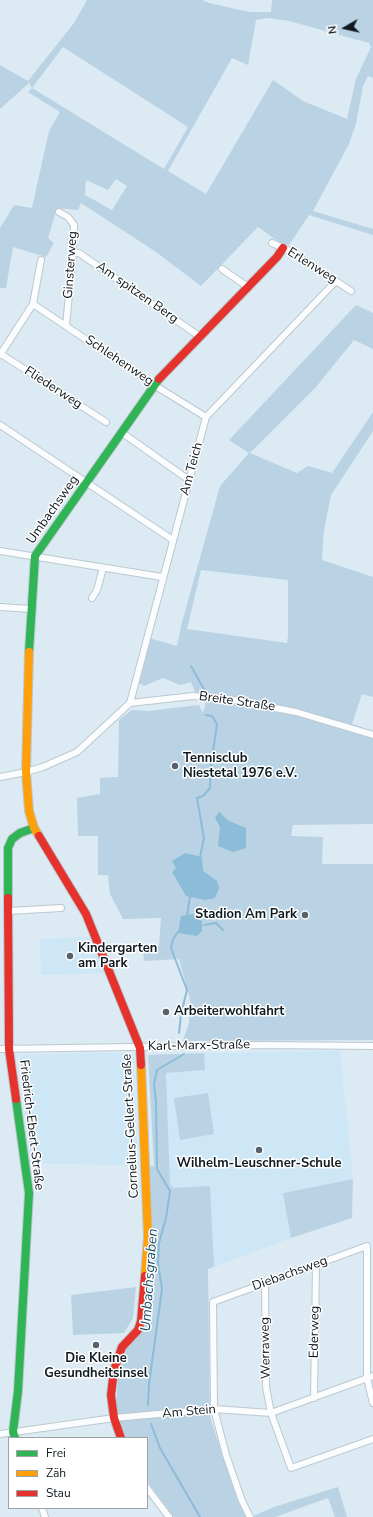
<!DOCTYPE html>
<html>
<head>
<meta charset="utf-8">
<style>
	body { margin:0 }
	#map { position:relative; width:373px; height:1517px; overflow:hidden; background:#dceaf4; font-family:"Nunito Sans",sans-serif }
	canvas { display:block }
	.legend { position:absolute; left:8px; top:1437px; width:140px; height:72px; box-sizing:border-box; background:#fff; border:1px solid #9fa3a5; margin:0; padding:5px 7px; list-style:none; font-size:12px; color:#0f191f }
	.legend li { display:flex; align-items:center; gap:8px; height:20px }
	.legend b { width:20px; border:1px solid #9fa3a5 }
	.north { position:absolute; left:325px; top:8px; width:40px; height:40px; -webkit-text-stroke:3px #fff; paint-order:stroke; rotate:261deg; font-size:11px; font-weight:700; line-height:16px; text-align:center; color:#0f191f }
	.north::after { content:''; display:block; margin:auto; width:14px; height:18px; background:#0f191f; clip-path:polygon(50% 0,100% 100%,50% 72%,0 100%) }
</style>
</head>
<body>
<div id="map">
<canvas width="373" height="1517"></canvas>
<ul class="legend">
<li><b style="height:5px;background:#30b455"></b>Frei</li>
<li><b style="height:5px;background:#ff9f0a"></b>Zäh</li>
<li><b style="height:5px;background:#e5322d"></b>Stau</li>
</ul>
<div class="north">N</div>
</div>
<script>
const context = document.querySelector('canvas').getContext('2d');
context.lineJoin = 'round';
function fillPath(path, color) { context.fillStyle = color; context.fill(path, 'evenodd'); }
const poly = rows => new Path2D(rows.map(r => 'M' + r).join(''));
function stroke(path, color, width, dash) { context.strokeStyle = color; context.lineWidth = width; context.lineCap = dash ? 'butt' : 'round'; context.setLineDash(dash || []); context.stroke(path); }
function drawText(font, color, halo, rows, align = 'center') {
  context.font = font + ' "Nunito Sans",sans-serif'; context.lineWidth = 3; context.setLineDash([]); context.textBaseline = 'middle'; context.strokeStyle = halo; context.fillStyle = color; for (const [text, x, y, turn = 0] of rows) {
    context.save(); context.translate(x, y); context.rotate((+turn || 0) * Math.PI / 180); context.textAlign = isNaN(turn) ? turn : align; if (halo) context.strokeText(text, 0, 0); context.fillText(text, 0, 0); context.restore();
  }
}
fillPath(poly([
	[93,937,105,973,41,975,40,939],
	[340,1051,353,1179,283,1193,291,1238,214,1267,213,1258,170,1184,166,1073,205,1070,204,1053],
	[98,1053,133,1053,138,1166,28,1163,21,1055]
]), '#cde7f7');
fillPath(poly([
	[87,0,202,0,209,3,249,12,271,12,272,0,373,0,373,78,368,76,363,86,356,124,349,144,313,211,373,229,373,235,309,215,289,245,279,242,258,227,201,286,156,252,81,203,78,210,57,208,48,238,54,243,46,257,13,247,6,288,0,288,0,228,14,205,32,208,49,131,60,112,28,92,32,88,29,83,0,109,0,65,28,81,74,23],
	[269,18,289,21,369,43,371,47,356,79,347,119,303,101,273,80,206,194,168,171,232,58,248,65,256,20],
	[63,47,188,127,164,169,32,88],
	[116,179,127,186,112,210,85,195,86,180,108,190],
	[356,305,373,313,373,349,354,340,316,387,250,453,297,473,308,466,332,473,373,412,373,431,331,495,324,530,322,560,373,577,373,697,362,694,352,724,373,731,373,824,293,825,291,836,323,837,322,864,373,864,373,1040,183,1041,189,1023,190,999,179,959,144,961,143,947,159,946,161,918,123,919,110,894,108,875,98,875,98,836,78,836,77,798,100,794,100,778,118,777,119,720,132,710,148,711,199,705,203,713,206,701,198,699,191,682,180,685,163,678,144,686,138,683,149,638,177,646,181,626,220,486,249,453,229,440],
	[201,570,288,580,288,636,287,643,187,629],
	[204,1053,205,1070,166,1073,170,1184,173,1188,210,1186,214,1267,208,1269,210,1417,237,1499,246,1517,174,1517,147,1481,147,1438,124,1438,116,1416,118,1372,127,1348,143,1327,145,1317,152,1235,149,1166,154,1166,148,1055],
	[208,1093,214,1134,180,1140,174,1098],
	[353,1179,352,1218,291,1238,283,1193],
	[136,1287,133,1318,124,1333,73,1335,71,1295],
	[338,1487,347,1517,335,1517,328,1498,275,1517,251,1517,274,1507]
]), '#b9d3e4');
fillPath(poly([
	[219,812,229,821,246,828,246,848,233,852,218,846,220,827,215,818],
	[185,853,202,857,203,871,217,881,219,888,215,898,205,900,186,896,172,872,176,868,172,861],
	[193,914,202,921,202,931,197,936,178,933,181,916]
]), '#8cbcd7');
stroke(poly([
	[191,666,205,691],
	[200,857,204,838,197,798,203,796,210,788,211,765,217,724,212,716,206,715],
	[187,916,190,896],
	[204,925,216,923,223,930],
	[178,932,173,939,171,948,187,990,181,1014,179,1033],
	[148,1405,149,1384,162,1289,158,1263,159,1243,166,1218,170,1191,157,1169,156,1102,154,1084,157,1070,184,1054],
	[151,1424,160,1448,200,1517]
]), '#8cbcd7', 2);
const street = poly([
	[59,212,68,217,74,225,73,252,66,326],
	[272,243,290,251,351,291],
	[73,252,79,253,199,336],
	[222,269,248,287],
	[33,304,154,385,206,417],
	[1,354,106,422],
	[0,355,33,304,41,260],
	[0,425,173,540],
	[121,432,189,480],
	[0,551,162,577],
	[92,598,97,590,103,568],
	[0,607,31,609],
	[130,703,206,417,336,281],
	[0,777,26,772,43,767,77,752,130,703,193,696,233,700,296,712,373,735],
	[9,911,61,908],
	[0,1049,261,1045,373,1046],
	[265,1283,266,1387,271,1413,291,1468,373,1439],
	[314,1398,316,1265],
	[0,1434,114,1418,214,1409,271,1413,373,1376],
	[147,1488,169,1517],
	[42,1508,45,1517],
	[250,1517,242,1501,226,1455,214,1409,213,1302,367,1246,367,1378,373,1403]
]);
const fast = poly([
	[29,652,35,556,159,379],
	[8,898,8,848,12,839,20,833,34,828],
	[15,1438,13,1432,18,1391,29,1193,16,1099]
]);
const slow = poly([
	[29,652,26,772,29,811,34,828,39,836],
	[141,1065,148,1237,145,1276]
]);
const jam = poly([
	[159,379,277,257,283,248],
	[39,836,86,914,140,1048,141,1065],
	[8,898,9,1049,16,1099],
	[121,1438,114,1418,111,1395,114,1370,122,1347,138,1330,141,1321,145,1276]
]);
stroke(street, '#bcc8d0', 8);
stroke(fast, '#bcc8d0', 10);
stroke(slow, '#bcc8d0', 10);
stroke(jam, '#bcc8d0', 10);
stroke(street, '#fafcfd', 6);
stroke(fast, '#30b455', 8);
stroke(slow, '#ff9f0a', 8);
stroke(jam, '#e5322d', 8);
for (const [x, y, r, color] of [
	[175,766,4,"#57626a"],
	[305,915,4,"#57626a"],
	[70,956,4,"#57626a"],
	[166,1012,4,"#57626a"],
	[259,1150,4,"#57626a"],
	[96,1345,4,"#57626a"]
]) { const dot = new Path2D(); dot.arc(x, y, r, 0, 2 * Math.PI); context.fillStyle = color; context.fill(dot); stroke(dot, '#fff', 1.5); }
drawText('13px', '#0f191f', '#fff', [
	["Ginsterweg",71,265,-86],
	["Erlenweg",312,266,32],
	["Am spitzen Berg",137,293,35],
	["Schlehenweg",119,361,34],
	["Fliederweg",53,388,33],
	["Am Teich",192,469,-75],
	["Umbachsweg",53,510,-55],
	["Breite Straße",237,702,8],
	["Karl-Marx-Straße",199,1046,-1],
	["Friedrich-Ebert-Straße",31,1125,83],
	["Cornelius-Gellert-Straße",131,1126,-93],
	["Diebachsweg",290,1274,-20],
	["Ederweg",315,1332,-89],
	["Werraweg",266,1348,-91],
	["Am Stein",189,1412,-5]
]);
drawText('bold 13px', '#0f191f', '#fff', [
	["Tennisclub",183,759],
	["Niestetal 1976 e.V.",183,774],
	["Stadion Am Park",297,915,"right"],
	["Kindergarten",78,949],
	["am Park",78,964],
	["Arbeiterwohlfahrt",174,1012],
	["Wilhelm-Leuschner-Schule",259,1164,"center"],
	["Die Kleine",96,1359,"center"],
	["Gesundheitsinsel",96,1374,"center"]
], 'left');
drawText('italic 14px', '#1a4d66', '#fff', [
	["Umbachsgraben",150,1280,-86]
]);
</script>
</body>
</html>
